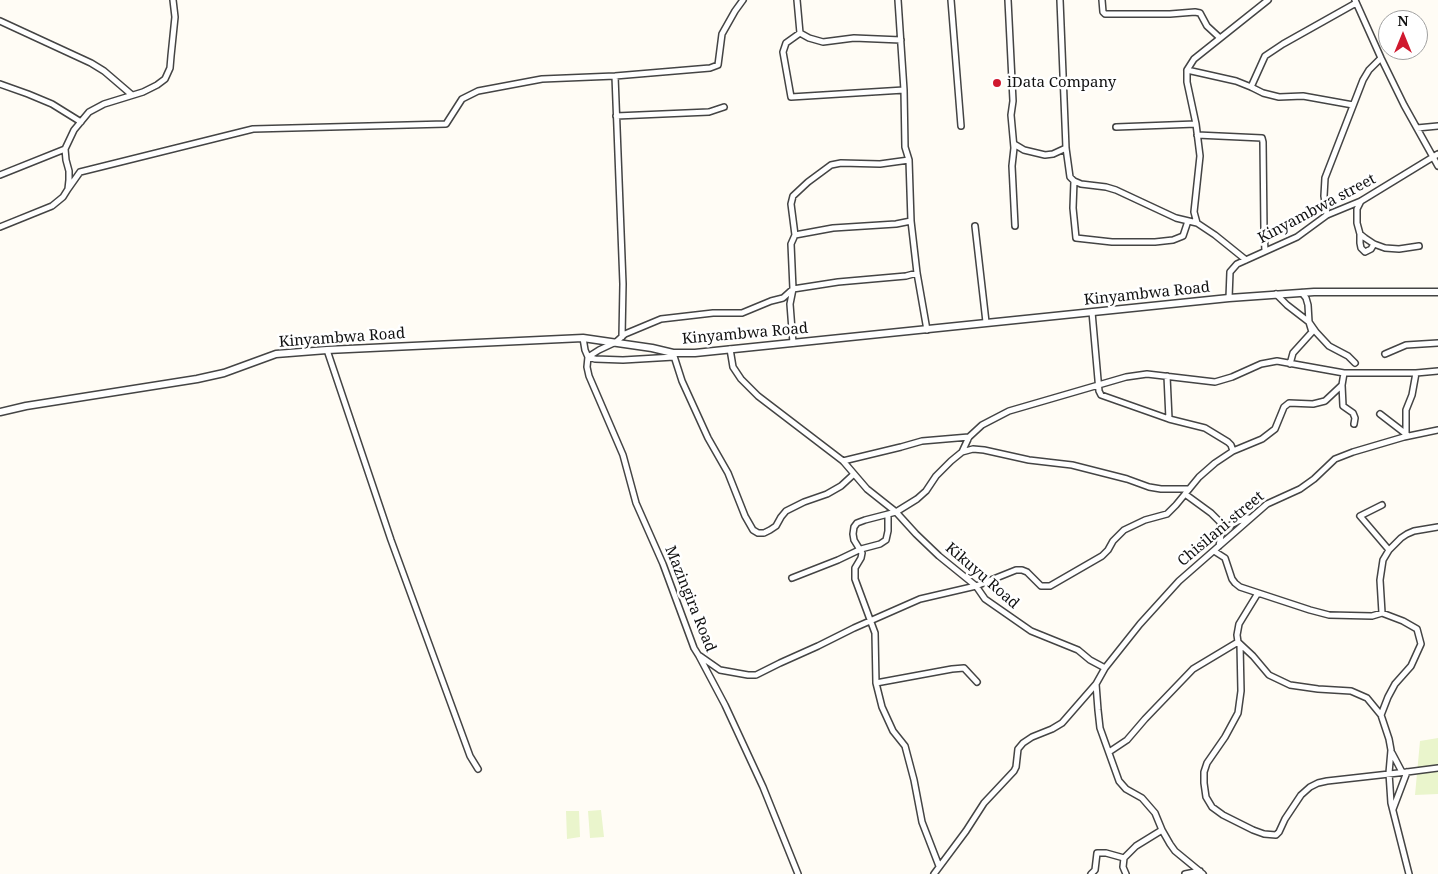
<!DOCTYPE html>
<html>
<head>
<meta charset="utf-8">
<style>
	body { margin:0 }
	#map { position:relative; width:1438px; height:874px; overflow:hidden; background:#fffcf5; font-family:"Noto Serif",serif }
	canvas { display:block }
	.north { position:absolute; left:1378px; top:10px; width:50px; height:50px; box-sizing:border-box; background:#fff; border:1px solid #a0a0a0; border-radius:50%; rotate:0deg; font-size:14px; font-weight:700; line-height:20px; text-align:center; color:#111 }
	.north::after { content:''; display:block; margin:auto; width:18px; height:22px; background:#d0192f; clip-path:polygon(50% 0,100% 100%,50% 72%,0 100%) }
</style>
</head>
<body>
<div id="map">
<canvas width="1438" height="874"></canvas>
<div class="north">N</div>
</div>
<script>
const context = document.querySelector('canvas').getContext('2d');
context.lineJoin = 'round';
function fillPath(path, color) { context.fillStyle = color; context.fill(path, 'evenodd'); }
const poly = rows => new Path2D(rows.map(r => 'M' + r).join(''));
function stroke(path, color, width, dash) { context.strokeStyle = color; context.lineWidth = width; context.lineCap = dash ? 'butt' : 'round'; context.setLineDash(dash || []); context.stroke(path); }
function drawText(font, color, halo, rows, align = 'center') {
  context.font = font + ' "Noto Serif",serif'; context.lineWidth = 5; context.setLineDash([]); context.textBaseline = 'middle'; context.strokeStyle = halo; context.fillStyle = color; for (const [text, x, y, turn = 0] of rows) {
    context.save(); context.translate(x, y); context.rotate((+turn || 0) * Math.PI / 180); context.textAlign = isNaN(turn) ? turn : align; if (halo) context.strokeText(text, 0, 0); context.fillText(text, 0, 0); context.restore();
  }
}
fillPath(poly([
	[1438,738,1438,794,1415,795,1420,741],
	[601,810,604,837,590,838,588,811],
	[566,811,579,811,580,837,567,839]
]), '#eaf5cc');
const minor = poly([
	[797,0,800,33,809,38,823,42,854,38,901,40],
	[898,0,904,90,905,147,909,160,911,221,917,273,927,330],
	[951,0,961,126],
	[1008,0,1013,101,1011,115,1014,148,1012,166,1015,226],
	[1060,0,1066,148,1070,177,1074,181,1081,184,1106,187,1116,190,1176,218,1197,223],
	[1102,0,1103,12,1105,14,1170,14,1195,12,1200,13,1207,26,1220,38],
	[1355,0,1381,58,1404,105,1438,166],
	[0,21,91,63,104,71,132,95],
	[800,33,786,43,783,52,791,97,904,90],
	[1187,70,1236,81,1251,87,1263,93,1279,97,1303,96,1353,105],
	[615,76,623,284,622,337],
	[0,84,28,94,52,104,81,122],
	[1251,87,1265,56,1283,44,1356,3],
	[616,116,709,112,724,107],
	[1116,127,1196,124],
	[1417,128,1438,126],
	[1197,135,1262,138,1263,142,1264,230,1265,251],
	[1014,144,1024,150,1045,155,1053,154,1066,148],
	[0,175,65,149,74,130,89,112,104,104,143,92,157,85,165,79,170,68,171,56,175,17,173,0],
	[1074,181,1073,208,1076,238,1112,242,1155,242,1173,240,1183,236,1188,221],
	[68,189,80,172,253,129,446,124,462,99,478,91,542,79,615,76,710,68,718,65,722,34,735,11,743,0],
	[1361,201,1357,209,1357,223,1360,234,1365,238,1374,244,1385,248,1399,249,1419,246],
	[1327,215,1324,196,1325,178,1363,80,1369,70,1381,58],
	[975,226,986,322],
	[0,227,52,206,63,197,68,189,69,180,69,171,66,160,65,149],
	[1360,234,1360,243,1361,248,1365,252,1371,249,1374,244],
	[795,235,791,204,793,196,808,182,831,165,841,163,880,164,909,160],
	[1246,260,1215,235,1197,223,1194,212,1200,156,1196,124,1187,82,1187,70,1194,59,1268,0],
	[1302,293,1306,298,1308,305,1309,322,1316,332,1329,346,1348,356,1355,363],
	[1276,294,1287,305,1309,322,1312,332,1293,353,1290,364],
	[1229,298,1230,272,1237,264,1297,237,1327,215,1361,201,1438,154],
	[1092,312,1099,391,1101,395,1169,419,1205,428,1228,442,1231,445,1233,451],
	[583,338,585,350,588,357,595,359,623,360,674,357],
	[793,343,790,304,793,289,791,244,795,235,833,228,896,224,911,221],
	[730,349,733,367,741,379,758,396,843,461,867,489,896,512,916,534,939,556,976,586,985,599,1031,631,1078,650,1090,660,1105,668,1096,684,1098,710,1100,728,1119,781,1126,789,1142,798,1155,813,1162,830,1170,844,1175,851,1203,874],
	[327,350,391,540,470,756,478,769],
	[673,353,682,381,708,438,728,473,745,516,753,530,758,533,764,533,770,530,776,526,781,517,786,511,804,502,827,494,841,486,854,474],
	[1385,354,1406,345,1438,343],
	[1167,376,1169,419],
	[1342,385,1343,406,1353,413,1355,418,1354,424],
	[1380,414,1406,434,1406,410,1412,395,1416,373],
	[962,452,969,437,982,425,1009,411,1126,377,1147,374,1215,382,1232,377,1261,364,1277,361,1344,373,1416,373,1438,371],
	[843,461,901,447,922,441,969,437],
	[1185,494,1211,513,1220,522,1222,530,1219,546],
	[1222,530,1238,521,1249,518],
	[1389,550,1401,538,1407,534,1414,531,1438,527],
	[1214,551,1225,558,1232,579,1235,583,1240,587,1310,610,1329,615,1372,616,1382,613],
	[792,578,838,560,861,549,880,544,886,540,888,531,888,514],
	[1258,593,1239,624,1237,635,1238,642,1253,656,1269,675,1290,685,1318,689,1351,691,1367,698,1381,715,1389,739,1391,750,1389,773,1391,803,1409,874],
	[1240,644,1241,691,1238,713,1225,737,1207,763,1204,772,1204,783,1206,797,1212,807,1223,815,1253,830,1264,834,1276,835,1279,832,1285,819,1301,795,1310,787,1318,783,1327,781,1407,772,1438,768],
	[700,656,720,670,748,675,756,675,780,663,818,646,854,628,920,599,976,586,1016,570,1022,570,1027,572,1041,586,1050,586,1102,556,1108,550,1113,541,1124,530,1145,520,1167,514,1176,505,1199,477,1215,463,1233,451,1262,439,1275,429,1284,407,1289,403,1313,404,1325,401,1342,385,1344,373],
	[1105,668,1140,624,1179,581,1267,504,1300,489,1314,479,1335,459,1353,452,1404,437,1438,430],
	[876,683,952,669,964,668,977,682],
	[1381,715,1388,697,1395,684,1411,666,1421,644,1417,629,1403,621,1382,613,1380,580,1383,560,1389,550,1360,516,1382,505],
	[1109,752,1127,740,1145,719,1193,669,1238,642],
	[1392,753,1402,772],
	[1393,809,1407,772],
	[939,866,922,822,914,780,905,746,893,731,882,707,876,683,875,633,855,579,855,568,861,558,862,553,854,540,853,534,854,527,857,523,865,520,896,512,917,499,926,491,936,476,951,461,962,452,973,449,984,450,1029,460,1072,465,1127,479,1149,487,1161,489,1189,489],
	[798,874,763,787,725,705,699,656,694,648,663,564,636,503,623,455,589,376,587,367,588,357,599,350,616,342,625,334,661,319,713,313,742,313,771,301,783,298,793,289,838,282,906,276,917,273],
	[934,874,966,831,984,803,1014,771,1016,767,1018,749,1023,743,1032,737,1052,729,1062,723,1096,684],
	[1091,874,1095,870,1097,853,1106,853,1124,858],
	[1126,874,1123,867,1124,858,1136,846,1162,830],
	[1185,874,1200,871]
]);
const tertiary = poly([
	[0,412,26,406,197,379,224,373,276,354,327,350,583,338,652,348,673,353,695,353,1229,298,1314,292,1438,292]
]);
stroke(minor, '#444', 8);
stroke(tertiary, '#444', 9);
stroke(minor, '#fff', 5);
stroke(tertiary, '#fff', 6);
for (const [x, y, r, color] of [
	[997,83,5,"#d0192f"]
]) { const dot = new Path2D(); dot.arc(x, y, r, 0, 2 * Math.PI); context.fillStyle = color; context.fill(dot); stroke(dot, '#fff', 2); }
drawText('15px', '#111', '#fff', [
	["iData Company",1007,83]
], 'left');
drawText('15px', '#111', '#fff', [
	["Kinyambwa street",1317,209,-28],
	["Kinyambwa Road",1147,294,-6],
	["Kinyambwa Road",745,334,-5],
	["Kinyambwa Road",342,338,-4],
	["Chisilani street",1221,529,-40],
	["Kikuyu Road",982,576,41],
	["Mazingira Road",690,599,68]
]);
</script>
</body>
</html>
